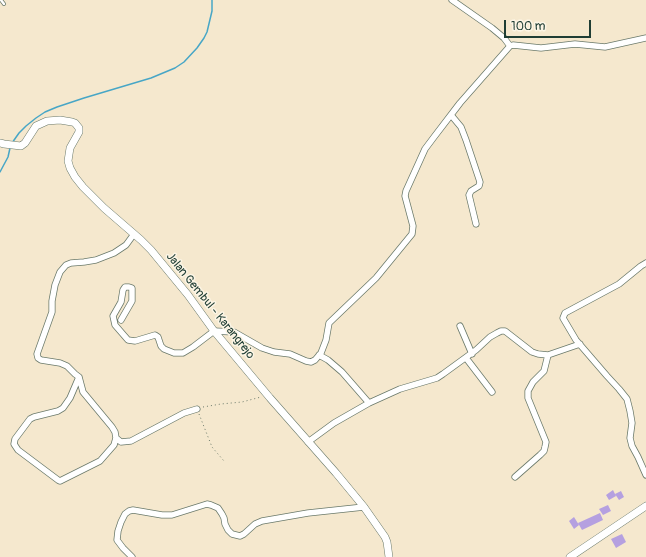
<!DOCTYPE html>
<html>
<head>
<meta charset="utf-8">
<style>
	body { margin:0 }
	#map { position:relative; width:646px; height:557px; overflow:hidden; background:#f5e8ce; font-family:Pangolin,sans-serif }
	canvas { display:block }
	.scale { position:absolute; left:504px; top:20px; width:87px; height:18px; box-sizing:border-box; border:2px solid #1f3d34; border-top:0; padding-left:5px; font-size:12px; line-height:14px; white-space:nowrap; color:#1f3d34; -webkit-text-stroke:3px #fcf5e5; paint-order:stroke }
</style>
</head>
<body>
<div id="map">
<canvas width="646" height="557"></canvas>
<div class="scale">100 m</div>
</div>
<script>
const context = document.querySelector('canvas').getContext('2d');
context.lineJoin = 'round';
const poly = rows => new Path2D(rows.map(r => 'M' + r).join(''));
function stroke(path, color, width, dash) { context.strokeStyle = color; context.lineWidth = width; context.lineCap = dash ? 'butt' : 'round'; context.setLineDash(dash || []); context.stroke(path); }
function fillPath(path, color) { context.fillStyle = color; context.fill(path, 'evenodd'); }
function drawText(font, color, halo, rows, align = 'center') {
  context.font = font + ' Pangolin,sans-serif'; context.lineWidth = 3; context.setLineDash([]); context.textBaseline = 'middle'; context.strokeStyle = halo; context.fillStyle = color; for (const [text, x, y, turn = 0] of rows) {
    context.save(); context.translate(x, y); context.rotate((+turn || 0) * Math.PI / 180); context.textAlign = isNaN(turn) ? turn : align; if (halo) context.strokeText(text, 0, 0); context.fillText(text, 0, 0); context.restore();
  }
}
stroke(poly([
	[12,143,19,133,26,126,36,118,45,112,57,107,84,98,151,78,175,68,184,62,197,48,204,38,207,32,212,11,212,0],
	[0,172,8,157,10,148]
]), '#47a6c6', 1.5);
fillPath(poly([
	[613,490,616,496,609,500,606,495],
	[621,491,624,497,619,500,615,494],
	[608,505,611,511,603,515,599,509],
	[600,513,603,520,582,530,578,523],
	[574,517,579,525,574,529,569,521],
	[622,534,626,542,616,548,611,539]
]), '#b5a0e0');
const service = poly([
	[1,0,4,4]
]);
const minor = poly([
	[452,0,492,28,504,38,510,46],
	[451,115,461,127,466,140,480,182,479,186,471,191,469,195,476,224],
	[134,234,126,245,114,253,96,260,84,262,71,263,66,265,60,272,55,285,52,301,52,312,37,354,38,358,41,360,60,363,67,366,75,374,79,377,83,392,112,427,115,432,116,438,121,442,131,441,184,413,197,409],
	[646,263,641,266,619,284,565,313,563,318,576,340,607,376,619,389,627,399,630,411,632,423,630,438,632,446,638,457,646,475],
	[121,320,132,301,132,288,129,287,125,287,123,290,121,302,113,316,115,325,128,340,135,341,155,335,158,337,161,346,164,349,174,353,183,353,193,347,214,331,234,332,262,348,274,352,290,354,306,361,311,362,315,360,321,353,326,340,329,323,376,278,412,234,413,226,405,196,406,191,425,149,434,137,460,103,510,46,513,45,541,48,575,44,605,47,646,38],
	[460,326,472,354],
	[319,355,328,360,342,372,369,403],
	[466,358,492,392],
	[79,377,70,398,63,408,58,411,34,417,30,419,15,439,14,444,18,450,58,480,60,481,100,461,114,445,116,438],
	[308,442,334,423,369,403,400,389,437,378,443,374,476,350,490,337,497,333,501,331,505,331,532,352,538,354,548,355,580,344],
	[515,477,540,455,544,451,545,447,546,442,528,398,528,391,533,382,544,371,548,355],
	[132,557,123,548,117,540,118,531,121,522,125,514,129,511,133,510,162,515,172,515,207,504,211,505,218,508,222,514,224,518,225,524,228,530,232,534,240,536,244,534,255,524,262,521,308,513,364,507]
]);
const tertiary = poly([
	[0,143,4,144,21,146,25,143,36,126,47,121,60,120,72,122,75,123,79,128,79,132,70,148,68,161,70,168,75,177,83,187,104,208,141,240,151,250,188,295,214,331,270,398,336,473,364,507,385,537,387,542,389,557],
	[570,557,646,506]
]);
stroke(service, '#6a796a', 4);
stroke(minor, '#6a796a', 7);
stroke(tertiary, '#6a796a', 8);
stroke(poly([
	[203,407,221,404,242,402,261,397],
	[199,414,212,447,224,461]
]), '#6a796a', 1, [1, 3]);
stroke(service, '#fff', 2.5);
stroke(minor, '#fff', 5.5);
stroke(tertiary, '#fff', 7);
drawText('12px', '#1f3d34', '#fcf5e5', [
	["Jalan Gembul - Karangrejo",210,306,51]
]);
</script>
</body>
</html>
